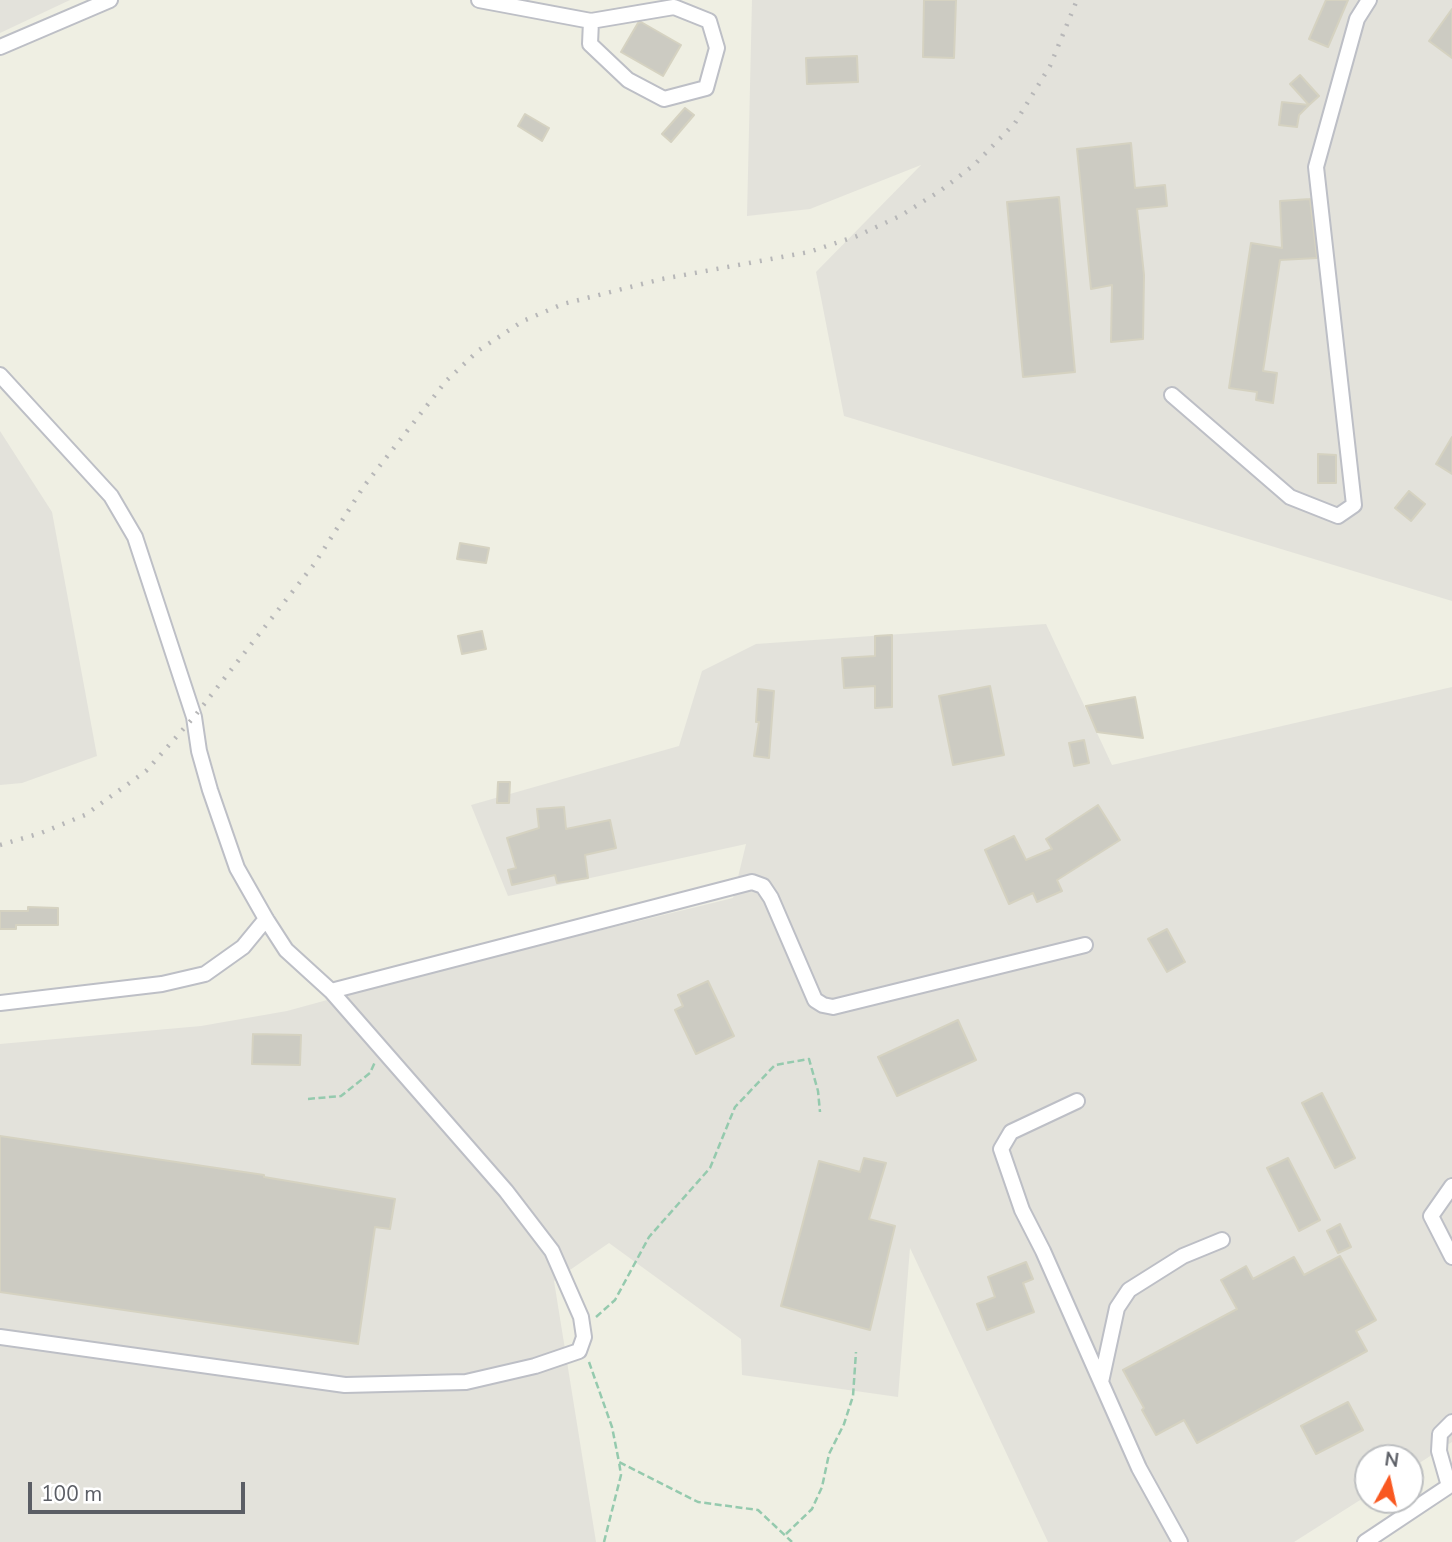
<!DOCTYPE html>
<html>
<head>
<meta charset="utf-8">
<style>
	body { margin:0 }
	#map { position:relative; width:1452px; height:1542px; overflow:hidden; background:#efefe3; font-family:"Nunito Sans",sans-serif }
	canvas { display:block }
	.north { position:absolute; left:1354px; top:1444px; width:70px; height:70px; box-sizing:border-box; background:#fff; border:2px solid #bdbfc1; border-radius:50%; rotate:8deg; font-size:19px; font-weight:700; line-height:28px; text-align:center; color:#5b5e65 }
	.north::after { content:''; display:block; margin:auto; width:24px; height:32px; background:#f95820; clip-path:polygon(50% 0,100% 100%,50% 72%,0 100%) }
	.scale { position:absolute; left:28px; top:1482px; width:217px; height:32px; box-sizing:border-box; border:4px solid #5b5e65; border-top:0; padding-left:9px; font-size:21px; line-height:24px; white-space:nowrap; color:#5b5e65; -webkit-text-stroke:5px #fff; paint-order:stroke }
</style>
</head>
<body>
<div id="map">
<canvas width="1452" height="1542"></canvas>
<div class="north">N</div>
<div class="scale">100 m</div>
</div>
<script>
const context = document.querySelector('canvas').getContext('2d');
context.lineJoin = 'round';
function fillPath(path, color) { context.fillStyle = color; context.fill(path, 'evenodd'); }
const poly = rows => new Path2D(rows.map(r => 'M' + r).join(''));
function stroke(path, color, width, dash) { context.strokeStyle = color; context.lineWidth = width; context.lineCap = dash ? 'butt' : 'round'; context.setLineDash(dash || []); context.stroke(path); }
fillPath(poly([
	[0,0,70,0,0,33],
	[752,0,1452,0,1452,601,844,416,816,272,921,165,810,209,747,216],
	[0,431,52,512,97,756,22,783,0,785],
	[1046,624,1112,765,1452,687,1452,1442,1410,1469,1410,1458,1368,1458,1368,1495,1294,1542,1048,1542,910,1248,898,1397,742,1375,741,1339,609,1243,554,1281,596,1542,0,1542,0,1044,201,1026,287,1011,422,974,733,898,746,844,508,896,471,805,679,746,702,671,756,644]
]), '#e3e2db');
const building = poly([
	[924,0,956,0,954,58,923,57,924,0],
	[1326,0,1348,0,1328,47,1309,39,1326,0],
	[1452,9,1452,58,1429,41,1452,9],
	[641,22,681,45,663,76,621,52,638,23,641,22],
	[857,56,858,82,807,84,806,58,857,56],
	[1300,75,1319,96,1309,105,1290,84,1300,75],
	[1282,102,1309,105,1299,115,1297,127,1279,125,1282,102],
	[685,108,694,115,671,142,662,134,685,108],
	[525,114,549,128,542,141,518,126,525,114],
	[1131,143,1135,188,1165,185,1167,206,1137,209,1144,275,1143,339,1111,342,1112,285,1091,289,1077,149,1131,143],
	[1059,197,1075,372,1023,377,1007,202,1059,197],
	[1310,199,1317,258,1280,260,1263,371,1277,373,1273,403,1256,400,1257,392,1229,388,1251,243,1282,248,1280,201,1310,199],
	[1452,437,1452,474,1436,464,1452,437],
	[1318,454,1336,455,1336,483,1318,483,1318,454],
	[1409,491,1425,504,1411,521,1395,508,1409,491],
	[460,543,489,548,486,563,457,559,460,543],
	[482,631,486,649,462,654,458,636,482,631],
	[892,635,892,707,875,708,875,686,844,688,842,658,875,656,875,636,892,635],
	[990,686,1004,755,953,765,939,696,990,686],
	[758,689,774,691,769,758,754,756,759,722,756,722,758,689],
	[1135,697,1143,738,1097,732,1086,706,1135,697],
	[1084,740,1089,763,1074,766,1069,743,1084,740],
	[498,782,510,782,509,803,497,803,498,782],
	[1098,805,1120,840,1057,880,1062,891,1037,902,1033,893,1009,904,985,850,1014,836,1026,860,1052,849,1046,839,1098,805],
	[564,807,566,829,610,820,616,848,585,855,588,878,557,883,555,875,512,885,508,870,516,868,507,838,539,828,537,809,564,807],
	[28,907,58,908,58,925,16,925,16,929,0,929,0,911,28,911,28,907],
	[1167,929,1185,962,1167,972,1148,939,1167,929],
	[708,981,734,1036,696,1054,675,1010,683,1006,678,995,708,981],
	[958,1020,976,1060,897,1096,878,1057,958,1020],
	[253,1034,301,1035,300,1065,252,1064,253,1034],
	[1322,1093,1355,1158,1335,1168,1302,1103,1322,1093],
	[0,1136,264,1175,264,1177,395,1199,390,1229,375,1227,358,1344,0,1292,0,1136],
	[864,1158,886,1163,869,1219,895,1226,870,1330,781,1306,819,1161,860,1172,864,1158],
	[1288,1158,1320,1220,1299,1231,1267,1168,1288,1158],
	[1340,1224,1351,1247,1338,1253,1327,1231,1340,1224],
	[1340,1256,1376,1320,1356,1331,1367,1351,1197,1443,1184,1420,1156,1435,1142,1410,1144,1408,1123,1370,1237,1309,1221,1280,1246,1266,1253,1279,1294,1257,1304,1275,1340,1256],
	[1026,1262,1033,1279,1023,1283,1034,1312,987,1330,977,1304,995,1297,988,1277,1026,1262],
	[1348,1402,1363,1430,1316,1454,1301,1426,1348,1402]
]);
fillPath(building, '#cccbc2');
stroke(building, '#d5d2c1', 2);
const minor = poly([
	[479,0,591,21,674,7,709,21,717,48,706,88,664,99,628,80,590,44,591,21],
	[0,47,110,0],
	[0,375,111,496,135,537,194,717,199,751,210,790,237,868,266,919,286,950,331,991,506,1191,552,1251,581,1317,584,1337,579,1351,535,1366,466,1382,345,1385,0,1337],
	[1172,395,1290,497,1338,516,1354,505,1316,167,1357,19,1369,0],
	[331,991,752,882,763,886,771,898,815,1000,823,1005,833,1007,1085,945],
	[0,1003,162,984,205,974,243,947,266,919],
	[1077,1101,1011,1132,1001,1149,1022,1210,1043,1251,1139,1468,1180,1542],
	[1452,1186,1431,1216,1452,1257],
	[1101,1382,1117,1308,1129,1290,1183,1256,1222,1240],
	[1449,1486,1439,1451,1440,1434,1452,1422],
	[1365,1542,1452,1484]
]);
stroke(minor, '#bdbfc6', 18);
stroke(poly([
	[308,1099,341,1096,370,1073,375,1062],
	[596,1317,615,1300,649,1237,710,1168,735,1107,775,1065,809,1059,818,1091,820,1112],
	[589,1362,612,1427,619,1462,698,1502,758,1510,792,1542],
	[786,1534,812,1509,822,1487,829,1454,844,1424,853,1396,856,1352],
	[604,1542,621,1475,619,1462]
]), '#95caae', 2.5, [7, 3.5]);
stroke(minor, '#fff', 14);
stroke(poly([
	[0,845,41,833,85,815,146,771,194,717,315,563,364,486,411,426,446,381,479,350,523,321,563,304,662,279,809,252,857,236,900,216,940,191,974,165,1015,123,1050,66,1077,0]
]), '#b7b7b8', 4.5, [2, 9]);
</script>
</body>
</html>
